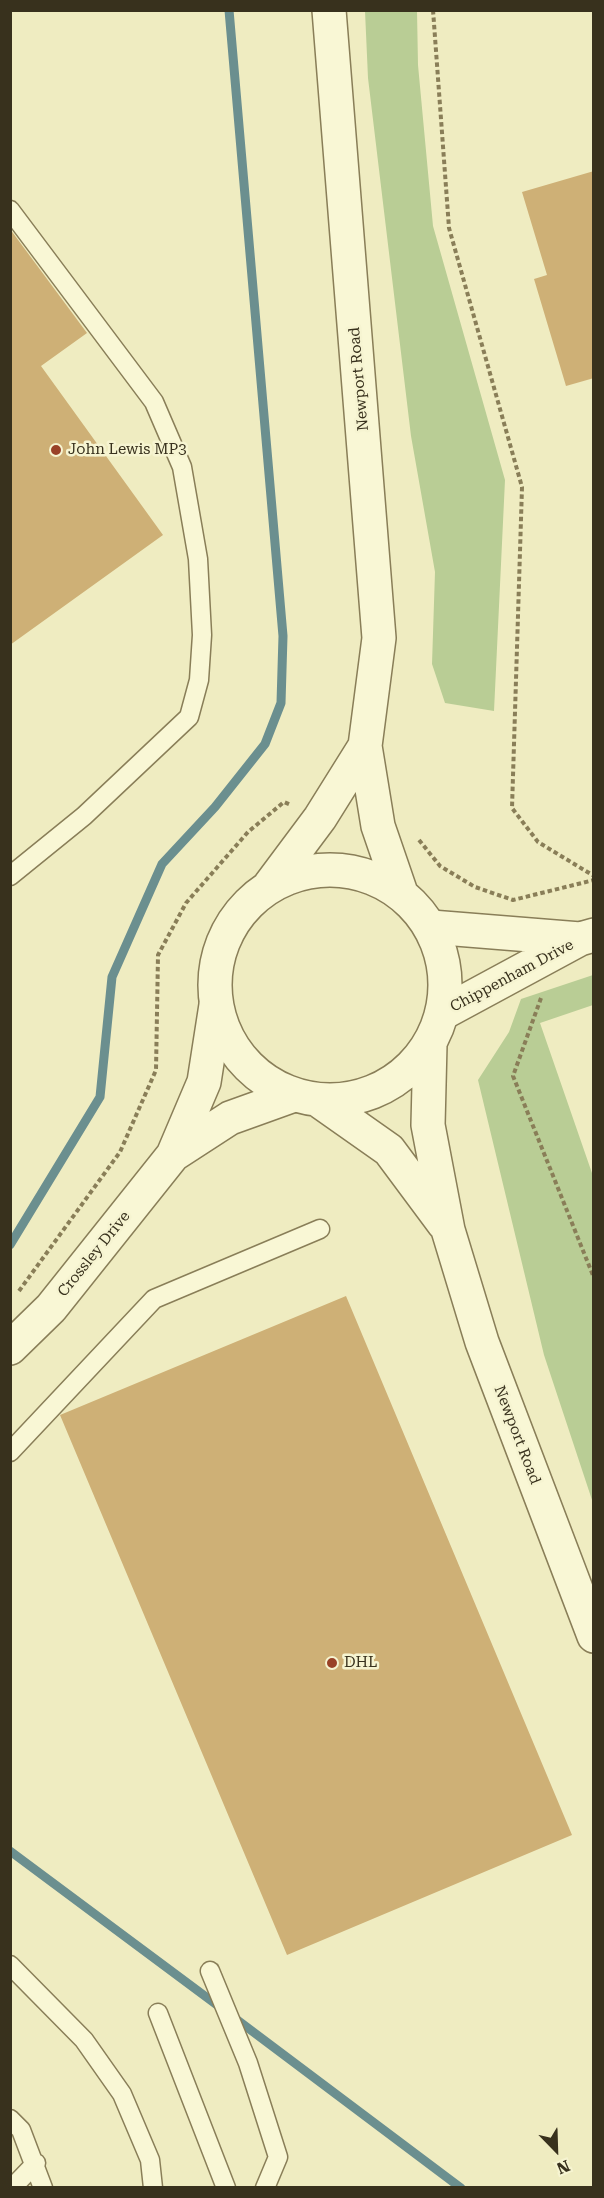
<!DOCTYPE html>
<html>
<head>
<meta charset="utf-8">
<style>
	body { margin:0 }
	#map { position:relative; width:604px; height:2198px; overflow:hidden; background:#efecc1; font-family:"Roboto Serif",serif }
	canvas { display:block }
	.frame { position:absolute; inset:0; border:12px solid #38311d; pointer-events:none }
	.north { position:absolute; left:526px; top:2120px; width:60px; height:60px; -webkit-text-stroke:4px #f6f4d1; paint-order:stroke; rotate:157deg; font-size:16px; font-weight:700; line-height:24px; text-align:center; color:#38311d }
	.north::after { content:''; display:block; margin:auto; width:21px; height:27px; background:#38311d; clip-path:polygon(50% 0,100% 100%,50% 72%,0 100%) }
</style>
</head>
<body>
<div id="map">
<canvas width="604" height="2198"></canvas>
<div class="frame"></div>
<div class="north">N</div>
</div>
<script>
const context = document.querySelector('canvas').getContext('2d');
context.lineJoin = 'round';
function fillPath(path, color) { context.fillStyle = color; context.fill(path, 'evenodd'); }
const poly = rows => new Path2D(rows.map(r => 'M' + r).join(''));
function stroke(path, color, width, dash) { context.strokeStyle = color; context.lineWidth = width; context.lineCap = dash ? 'butt' : 'round'; context.setLineDash(dash || []); context.stroke(path); }
function drawText(font, color, halo, rows, align = 'center') {
  context.font = font + ' "Roboto Serif",serif'; context.lineWidth = 5; context.setLineDash([]); context.textBaseline = 'middle'; context.strokeStyle = halo; context.fillStyle = color; for (const [text, x, y, turn = 0] of rows) {
    context.save(); context.translate(x, y); context.rotate((+turn || 0) * Math.PI / 180); context.textAlign = isNaN(turn) ? turn : align; if (halo) context.strokeText(text, 0, 0); context.fillText(text, 0, 0); context.restore();
  }
}
fillPath(poly([
	[365,11,417,11,418,65,433,226,505,480,494,711,445,703,432,664,435,572,411,436,368,78],
	[593,975,593,1005,540,1023,593,1176,593,1503,544,1355,478,1080,509,1032,521,999]
]), '#b9cd95');
stroke(poly([
	[10,1245,100,1097,112,977,162,864,215,807,265,744,281,703,283,636,229,10],
	[10,1851,221,2008],
	[232,2016,461,2188]
]), '#6b8f8f', 9);
fillPath(poly([
	[594,171,594,378,566,386,534,279,547,275,522,192],
	[10,229,87,333,41,366,163,535,10,645],
	[346,1296,572,1835,287,1955,60,1415]
]), '#ceb076');
const service = poly([
	[10,210,154,402,182,467,198,559,202,635,199,680,189,717,84,816,10,876],
	[10,1452,154,1299,320,1229],
	[10,1965,84,2040,122,2094,150,2160,153,2188],
	[210,1971,248,2063,278,2157,265,2188],
	[158,2013,226,2188],
	[10,2119,21,2130,43,2188],
	[12,2188,36,2163]
]);
const minor = poly([
	[431,927,580,939],
	[443,1013,580,939,594,935],
	[173,1155,230,1118,294,1095],
	[10,1348,51,1308,173,1155,204,1082,216,1005]
]);
const tertiary = poly([
	[329,10,379,638,365,746,378,826,401,893],
	'215 985a115 115 0 1 1 230 0a115 115 0 1 1-230 0Z',
	[270,885,320,818,365,746],
	[430,1044,428,1125,448,1230,482,1342,594,1636],
	[318,1100,389,1150,444,1224]
]);
stroke(service, '#897e58', 21);
stroke(minor, '#897e58', 36);
stroke(tertiary, '#897e58', 36);
stroke(poly([
	[433,10,449,228,522,487,512,808,538,842,594,876],
	[419,840,440,866,475,887,513,900,594,880],
	[541,998,513,1076,594,1278],
	[19,1291,120,1152,156,1070,158,955,186,903,248,832,284,802,291,805]
]), '#897e58', 4, [4.5, 3]);
stroke(service, '#f9f7d5', 18);
stroke(minor, '#f9f7d5', 33);
stroke(tertiary, '#f9f7d5', 33);
for (const [x, y, r, color] of [
	[56,450,6,"#994227"],
	[332,1663,6,"#994227"]
]) { const dot = new Path2D(); dot.arc(x, y, r, 0, 2 * Math.PI); context.fillStyle = color; context.fill(dot); stroke(dot, '#f6f4d1', 2); }
drawText('15px', '#38311d', '#f6f4d1', [
	["Newport Road",359,379,-95],
	["Chippenham Drive",512,976,-28],
	["Crossley Drive",94,1254,-51],
	["Newport Road",517,1435,69]
]);
drawText('15px', '#38311d', '#f6f4d1', [
	["John Lewis MP3",68,450],
	["DHL",344,1663]
], 'left');
</script>
</body>
</html>
